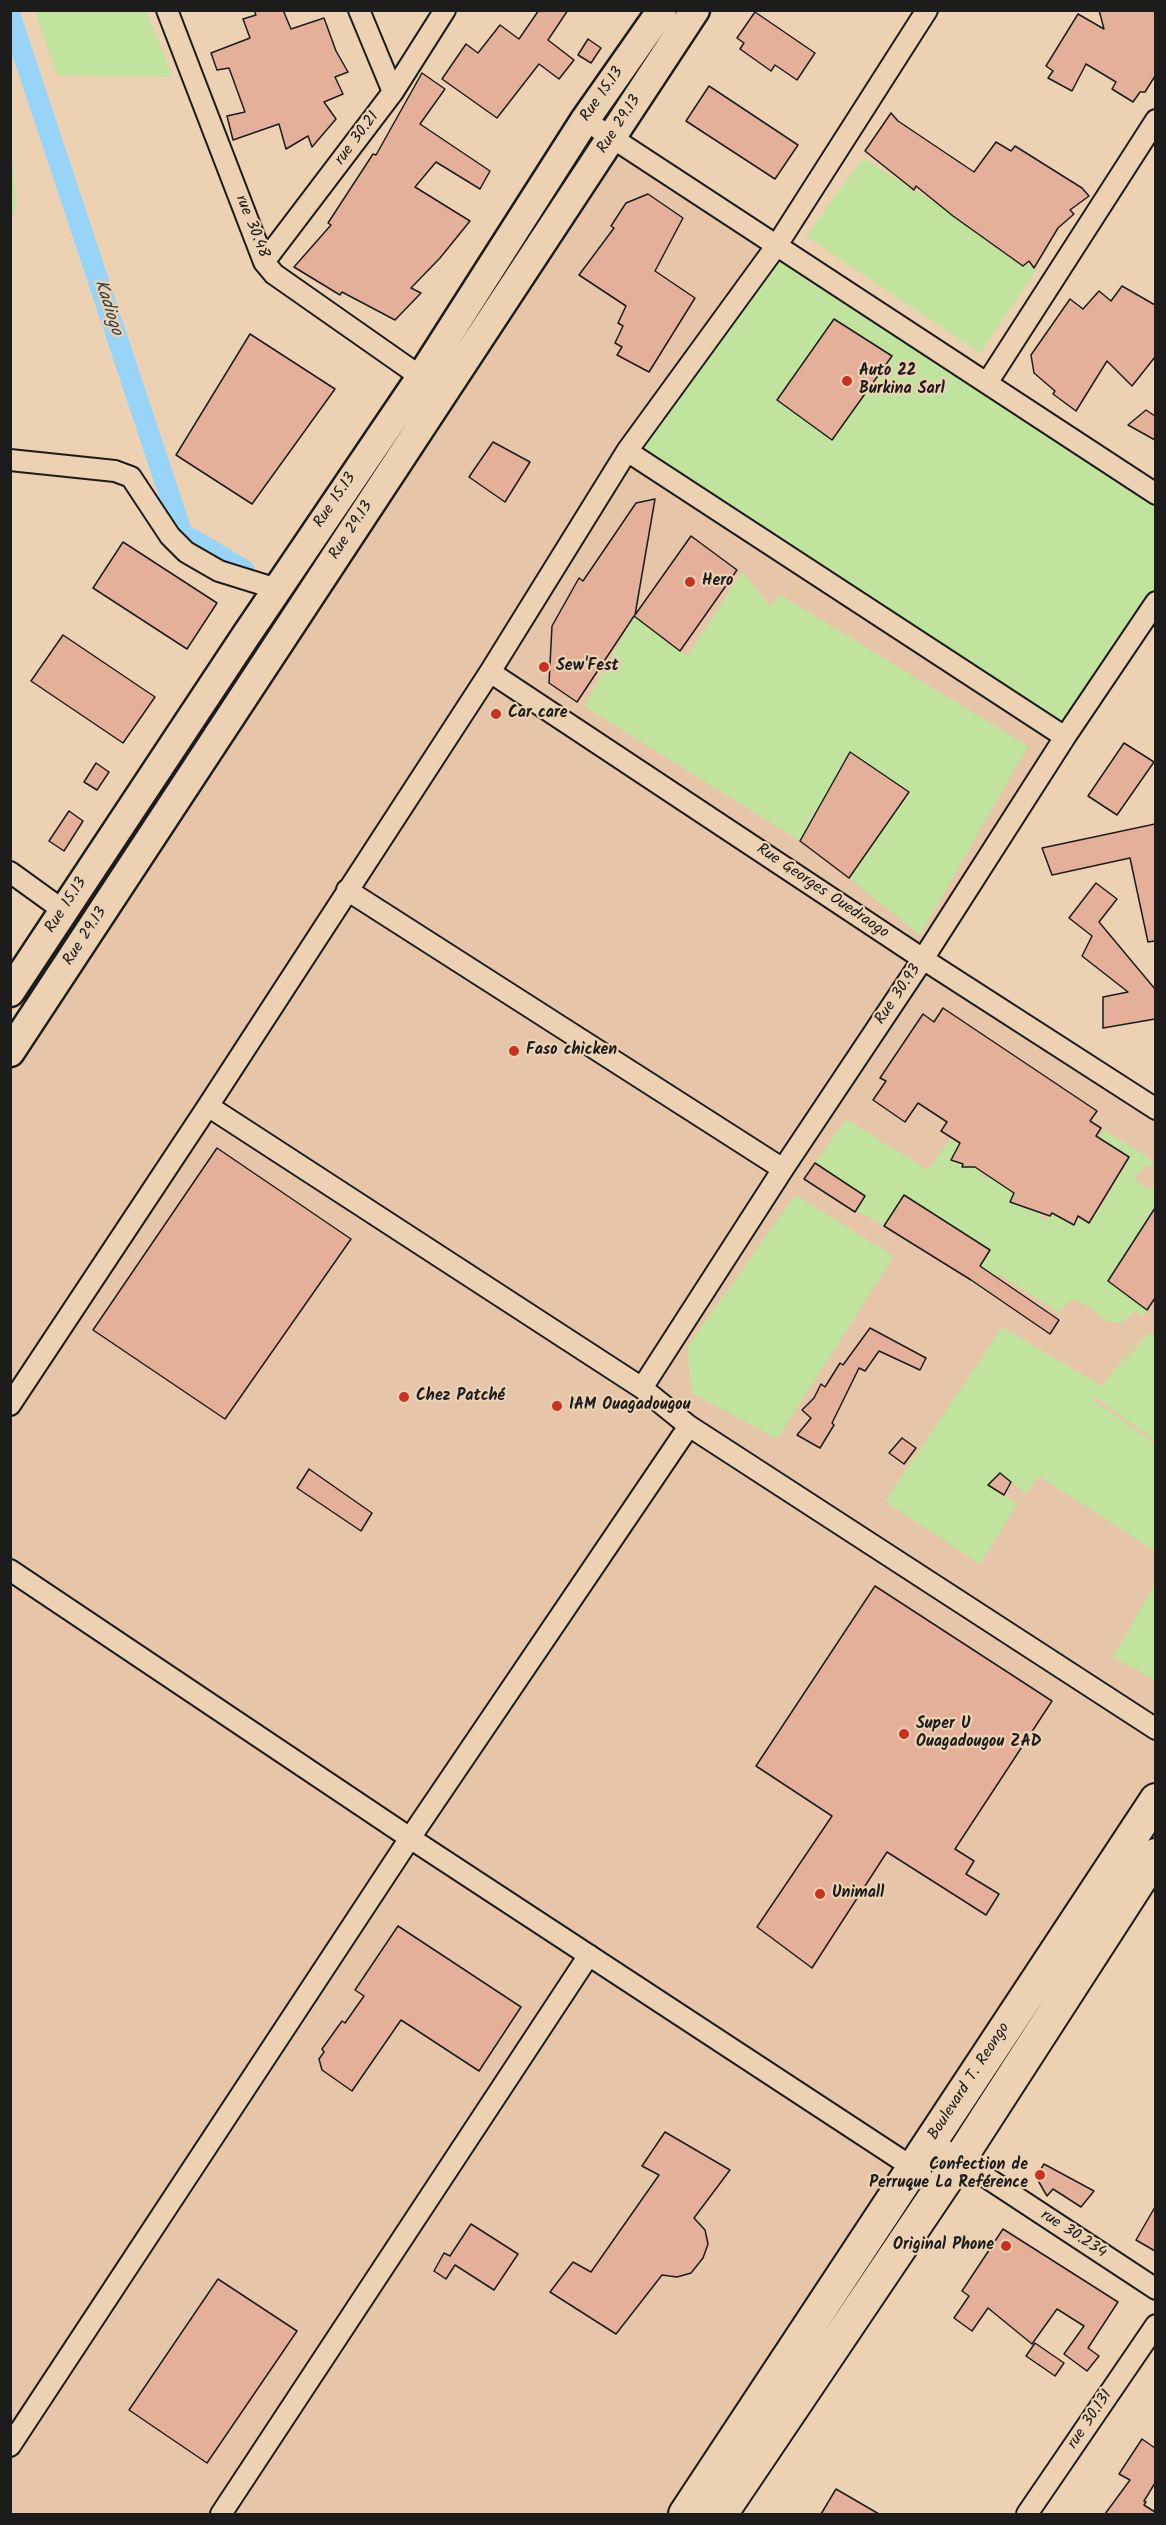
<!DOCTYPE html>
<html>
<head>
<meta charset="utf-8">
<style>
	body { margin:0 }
	#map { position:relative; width:1166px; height:2525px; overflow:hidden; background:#ecd2b3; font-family:Kalam,sans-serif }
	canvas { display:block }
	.frame { position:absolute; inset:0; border:12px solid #1c1c1c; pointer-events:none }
</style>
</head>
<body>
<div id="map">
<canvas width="1166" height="2525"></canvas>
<div class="frame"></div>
</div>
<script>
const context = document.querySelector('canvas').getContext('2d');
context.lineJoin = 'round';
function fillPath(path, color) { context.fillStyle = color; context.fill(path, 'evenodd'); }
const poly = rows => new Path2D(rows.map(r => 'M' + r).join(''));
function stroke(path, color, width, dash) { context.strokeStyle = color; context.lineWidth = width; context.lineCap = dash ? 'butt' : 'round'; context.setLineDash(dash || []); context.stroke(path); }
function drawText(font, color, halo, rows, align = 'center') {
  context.font = font + ' Kalam,sans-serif'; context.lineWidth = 4.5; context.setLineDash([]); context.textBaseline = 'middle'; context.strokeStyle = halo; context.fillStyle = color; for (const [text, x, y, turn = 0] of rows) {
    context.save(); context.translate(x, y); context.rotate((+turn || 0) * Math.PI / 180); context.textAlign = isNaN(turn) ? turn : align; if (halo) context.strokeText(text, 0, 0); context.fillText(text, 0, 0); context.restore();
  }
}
fillPath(poly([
	[611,138,777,245,1155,603,923,959,1155,1109,1155,1801,687,2514,11,2514,11,1047]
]), '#e6c5a8');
fillPath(poly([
	[35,11,146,11,173,77,57,75],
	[11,140,16,207,11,221,10,221],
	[863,158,937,204,1023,266,1026,263,1036,270,980,353,806,236],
	[779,255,1155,502,1155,598,1060,733,630,453],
	[742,572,771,606,779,594,1028,746,920,935,849,878,909,792,850,753,800,841,584,706,634,616,687,656],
	[846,1119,928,1170,951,1138,959,1144,951,1161,958,1162,965,1151,962,1168,984,1160,979,1172,985,1179,994,1169,1010,1178,1005,1187,1012,1192,1018,1183,1011,1202,1049,1204,1040,1217,1046,1221,1056,1207,1073,1220,1090,1219,1103,1204,1129,1158,1098,1138,1104,1130,1148,1157,1155,1167,1145,1166,1134,1178,1149,1190,1155,1185,1155,1208,1108,1281,1147,1310,1143,1316,1135,1310,1124,1322,1108,1322,1091,1308,1073,1299,1058,1312,999,1274,983,1290,970,1281,988,1249,905,1195,884,1226,856,1210,865,1196,815,1163],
	[795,1195,894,1256,777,1439,692,1393,687,1347],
	[1002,1327,1102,1386,1141,1334,1114,1376,1148,1332,1155,1336,1155,1441,1095,1397,1093,1400,1155,1444,1155,1551,1039,1476,1026,1494,1001,1473,988,1485,1017,1504,980,1564,885,1501],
	[1155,1584,1156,1678,1155,1680,1113,1657]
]), '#c0e49e');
stroke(poly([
	[10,15,182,533,244,570]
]), '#98d3f8', 21);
const building = poly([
	[254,10,283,10,291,29,324,18,336,51,348,72,335,77,343,94,324,102,336,119,312,147,308,136,286,149,279,124,233,140,227,116,245,112,229,68,217,70,211,53,250,38,243,19,256,15,254,10],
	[539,10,568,10,548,40,574,60,559,79,539,64,497,118,442,79,466,44,478,53,500,25,519,39,539,10],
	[1099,10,1155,10,1155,76,1145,92,1140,92,1133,102,1112,89,1116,82,1086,64,1072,91,1048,78,1053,71,1046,66,1078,14,1104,29,1099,10],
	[755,12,815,53,797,80,775,65,771,71,740,49,744,43,737,38,755,12],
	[588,39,601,48,591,63,578,55,588,39],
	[422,73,445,89,420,124,490,171,480,189,436,162,415,187,470,221,440,258,411,288,421,293,395,320,342,292,340,295,294,267,331,225,328,223,373,154,376,155,422,73],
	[709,86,798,145,775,179,686,121,709,86],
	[891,113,898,121,974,172,996,142,1011,151,1015,146,1082,188,1089,196,1070,210,1074,214,1058,228,1034,268,1029,261,1023,266,953,216,916,186,914,190,865,151,891,113],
	[648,194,683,218,655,271,695,298,649,372,617,355,622,347,615,343,623,326,618,323,626,306,579,275,614,228,611,226,626,203,648,194],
	[1122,286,1155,305,1155,357,1132,386,1107,361,1076,411,1053,394,1055,391,1034,373,1031,355,1070,299,1083,309,1099,291,1111,301,1122,286],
	[834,319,892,356,832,440,777,400,834,319],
	[250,334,335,389,252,504,176,455,250,334],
	[1146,410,1155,416,1155,440,1128,425,1146,410],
	[493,442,530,462,505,502,469,477,493,442],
	[655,499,635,615,691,536,737,570,680,651,634,616,577,702,549,683,552,626,579,578,583,581,636,503,655,499],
	[123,542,217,603,187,649,93,588,123,542],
	[63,635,155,697,123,743,31,681,63,635],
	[1124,743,1154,762,1117,815,1088,796,1124,743],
	[850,752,909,792,849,878,800,841,850,752],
	[96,763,109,772,97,790,84,782,96,763],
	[69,811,83,821,64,851,49,841,69,811],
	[1155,824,1155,941,1148,942,1130,858,1052,875,1042,848,1155,824],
	[1096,883,1117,899,1099,922,1155,989,1155,1019,1103,1028,1103,997,1128,992,1082,956,1092,936,1069,918,1096,883],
	[943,1008,1097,1111,1090,1121,1101,1128,1096,1136,1129,1157,1089,1223,1078,1216,1074,1225,1052,1213,1050,1216,1010,1202,1014,1193,975,1167,962,1167,963,1164,951,1160,960,1143,941,1131,947,1122,918,1103,905,1122,873,1100,886,1081,880,1078,923,1014,934,1022,943,1008],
	[217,1148,351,1239,225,1419,93,1330,217,1148],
	[815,1163,865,1196,855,1212,804,1179,815,1163],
	[904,1195,990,1250,980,1266,1059,1320,1050,1334,971,1280,884,1226,904,1195],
	[1155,1208,1155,1298,1147,1310,1108,1281,1155,1208],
	[870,1328,926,1358,920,1370,879,1351,865,1371,859,1368,832,1423,834,1425,820,1448,797,1435,811,1418,802,1410,814,1398,821,1384,825,1387,840,1363,843,1365,870,1328],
	[902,1438,916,1448,904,1464,889,1453,902,1438],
	[309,1469,372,1513,361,1531,297,1488,309,1469],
	[1000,1473,1011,1482,1004,1495,988,1485,1000,1473],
	[875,1586,1052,1701,955,1849,974,1861,966,1874,999,1894,986,1915,887,1852,812,1968,757,1927,832,1816,756,1766,875,1586],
	[398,1926,521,2007,479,2071,401,2020,352,2091,322,2070,319,2059,324,2052,322,2049,342,2021,345,2023,364,1996,355,1990,398,1926],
	[665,2132,730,2170,694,2218,705,2230,708,2244,703,2258,691,2273,677,2277,662,2275,616,2334,550,2292,573,2262,591,2272,659,2175,642,2166,665,2132],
	[1044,2164,1094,2191,1081,2207,1053,2189,1047,2196,1036,2177,1044,2164],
	[1155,2207,1155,2251,1136,2240,1155,2207],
	[471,2224,518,2254,494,2290,455,2265,446,2279,434,2271,444,2253,450,2256,471,2224],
	[1003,2229,1118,2302,1088,2348,1099,2356,1087,2371,1064,2354,1084,2326,1057,2309,1032,2344,988,2308,972,2331,954,2318,969,2296,962,2291,1003,2229],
	[218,2279,297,2331,207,2463,129,2410,218,2279],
	[1035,2343,1064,2363,1055,2376,1026,2356,1035,2343],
	[1142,2439,1155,2448,1155,2483,1144,2501,1146,2502,1144,2505,1155,2512,1155,2514,1105,2514,1130,2480,1119,2474,1142,2439],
	[836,2489,879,2514,821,2514,836,2489]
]);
fillPath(building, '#e5b099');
stroke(building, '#1c1c1c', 1.5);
const minor = poly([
	[167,10,264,262,274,274,421,377],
	[359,10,393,92],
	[585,120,1156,494],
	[264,262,393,92,445,10],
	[987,383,1156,120],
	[627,451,1065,737],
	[10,460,115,471,131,477,170,536,186,552,219,571,277,589],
	[490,672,923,959,1156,1109],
	[10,872,64,911],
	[347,890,783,1169],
	[208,1106,642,1388,689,1426,1156,1729],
	[642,1388,783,1169,923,959,1065,737,1156,602],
	[10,1405,208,1106,490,672,627,451,777,245,927,10],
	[10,1570,410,1838,921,2173],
	[931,2141,1156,2289],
	[10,2446,410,1838,689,1426],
	[221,2514,589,1955],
	[1027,2514,1156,2325]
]);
const secondary = poly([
	[10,992,245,637,421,377,585,120,662,10],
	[10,1052,695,10]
]);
const primary = poly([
	[685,2514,1156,1800],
	[721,2514,952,2171,1156,1855]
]);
stroke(minor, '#1c1c1c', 24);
stroke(secondary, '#1c1c1c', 33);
stroke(primary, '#1c1c1c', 36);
stroke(minor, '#ecd2b3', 20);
stroke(secondary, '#ecd2b3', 28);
stroke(primary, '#ecd2b3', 32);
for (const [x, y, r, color] of [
	[847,381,6,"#c8321e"],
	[690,582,6,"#c8321e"],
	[544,667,6,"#c8321e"],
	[496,714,6,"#c8321e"],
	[514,1051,6,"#c8321e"],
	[404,1397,6,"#c8321e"],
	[557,1406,6,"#c8321e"],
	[904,1734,6,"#c8321e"],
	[820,1894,6,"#c8321e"],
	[1040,2175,6,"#c8321e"],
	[1006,2246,6,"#c8321e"]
]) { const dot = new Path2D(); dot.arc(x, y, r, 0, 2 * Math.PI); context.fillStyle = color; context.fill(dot); stroke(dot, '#ecd2b3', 2); }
drawText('16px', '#1c1c1c', '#ecd2b3', [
	["Rue 15.13",603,95,-55],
	["Rue 29.13",620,125,-57],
	["rue 30.21",358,139,-53],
	["rue 30.48",251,227,68],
	["Rue 15.13",336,501,-56],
	["Rue 29.13",352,531,-57],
	["Rue Georges Ouedraogo",822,892,34],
	["Rue 15.13",67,906,-57],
	["Rue 29.13",86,937,-57],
	["Rue 30.93",899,995,-56],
	["Boulevard T. Reongo",970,2082,-57],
	["rue 30.234",1073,2235,33],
	["rue 30.131",1091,2420,-56]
]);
drawText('bold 16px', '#1c1c1c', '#ecd2b3', [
	["Auto 22",859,372],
	["Burkina Sarl",859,390],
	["Hero",702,582],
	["Sew'Fest",556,667],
	["Car care",508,714],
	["Faso chicken",526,1051],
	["Chez Patché",416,1397],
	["IAM Ouagadougou",569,1406],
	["Super U",916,1725],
	["Ouagadougou ZAD",916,1743],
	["Unimall",832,1894],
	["Confection de",1028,2166,"right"],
	["Perruque La Reférence",1028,2184,"right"],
	["Original Phone",994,2246,"right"]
], 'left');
drawText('italic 18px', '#354148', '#ecd2b3', [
	["Kadiogo",107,308,72]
]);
</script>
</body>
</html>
